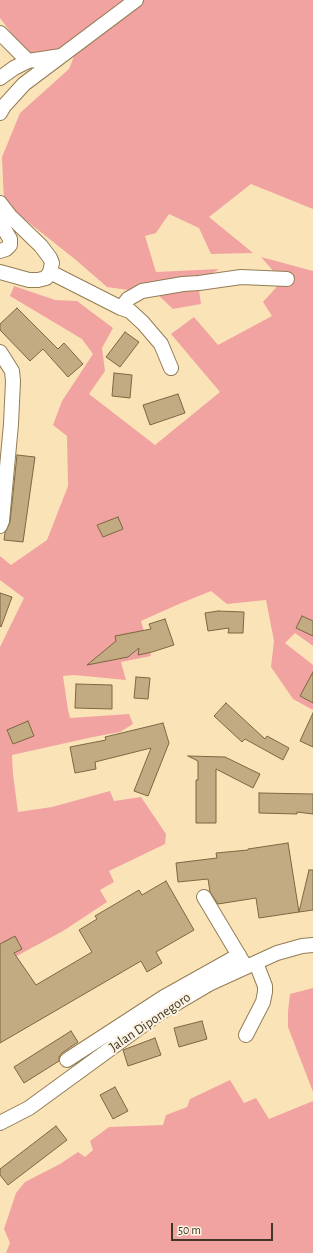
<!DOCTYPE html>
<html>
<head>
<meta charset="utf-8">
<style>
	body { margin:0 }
	#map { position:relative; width:313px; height:1253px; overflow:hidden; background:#fbe3b8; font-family:"Alegreya Sans",sans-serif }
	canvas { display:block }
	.scale { position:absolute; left:171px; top:1223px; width:102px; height:18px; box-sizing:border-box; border:2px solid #413726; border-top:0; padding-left:5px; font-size:12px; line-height:14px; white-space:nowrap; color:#413726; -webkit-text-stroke:3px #fcf2e1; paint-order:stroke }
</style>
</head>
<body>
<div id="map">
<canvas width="313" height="1253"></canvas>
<div class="scale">50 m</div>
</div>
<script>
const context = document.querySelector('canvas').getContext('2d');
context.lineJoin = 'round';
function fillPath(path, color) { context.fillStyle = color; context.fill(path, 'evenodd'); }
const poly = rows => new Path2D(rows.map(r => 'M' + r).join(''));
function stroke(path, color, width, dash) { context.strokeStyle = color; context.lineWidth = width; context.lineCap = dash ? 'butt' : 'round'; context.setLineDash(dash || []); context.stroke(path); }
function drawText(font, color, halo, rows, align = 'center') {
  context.font = font + ' "Alegreya Sans",sans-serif'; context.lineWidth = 4; context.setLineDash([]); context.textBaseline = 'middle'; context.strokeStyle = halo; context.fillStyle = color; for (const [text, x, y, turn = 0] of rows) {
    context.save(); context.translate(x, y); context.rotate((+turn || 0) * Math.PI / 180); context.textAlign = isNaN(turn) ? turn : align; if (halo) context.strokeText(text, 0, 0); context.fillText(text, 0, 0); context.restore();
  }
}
fillPath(poly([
	[0,0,313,0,313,209,251,184,209,217,253,253,211,254,199,228,169,214,156,233,145,236,156,272,219,269,198,283,201,304,173,309,157,294,107,287,76,260,4,203,2,157,20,113,69,69,77,49,27,54,0,18],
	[261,257,313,271,313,646,295,633,285,643,313,665,313,710,293,699,271,667,274,641,266,600,227,604,211,591,179,604,141,621,151,656,121,662,126,680,74,675,63,676,68,710,70,718,129,714,133,724,120,732,93,737,12,755,13,774,18,812,52,807,110,791,114,801,141,797,166,834,165,844,109,871,114,882,100,890,107,902,63,931,0,965,0,647,24,598,0,580,0,556,11,565,47,540,68,486,67,436,53,425,62,401,93,354,82,339,10,296,14,286,55,300,77,301,113,328,102,348,105,371,89,394,155,445,220,392,171,334,194,317,218,345,272,316,263,302,282,281],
	[313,988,313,1092,288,1027,288,1011,290,994],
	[230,1080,244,1103,256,1098,269,1119,313,1101,313,1253,6,1253,10,1243,4,1229,16,1193,25,1182,60,1164,78,1152,85,1157,93,1150,90,1141,109,1127,163,1125,166,1115,187,1107,190,1099]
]), '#f1a3a1');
const building = poly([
	[17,308,58,349,64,343,83,364,68,377,43,349,30,361,0,330,0,324,17,308],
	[125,332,139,342,120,367,106,357,125,332],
	[114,373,132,375,130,398,112,396,114,373],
	[178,394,185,413,150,425,143,405,178,394],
	[17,455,35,457,23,542,4,540,5,533,10,522,17,455],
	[118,517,123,529,103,537,97,525,118,517],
	[0,593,12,597,1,627,0,626,0,593],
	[218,611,244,612,243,633,228,633,229,628,208,631,205,613,218,611],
	[302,616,313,621,313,636,296,628,302,616],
	[165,619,174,645,152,652,138,655,139,648,128,657,87,665,116,641,115,636,151,629,149,624,165,619],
	[313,672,313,703,300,696,313,672],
	[136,677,150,678,148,699,134,698,136,677],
	[76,684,112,685,112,709,75,708,76,684],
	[226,703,265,739,267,736,289,748,283,760,245,739,242,742,214,716,226,703],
	[313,713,313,747,300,741,313,713],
	[28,721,34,736,13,744,7,730,28,721],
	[163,723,169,743,148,796,134,791,151,748,95,762,96,769,75,773,70,747,106,740,105,737,163,723],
	[188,756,225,757,260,774,253,788,216,769,216,823,196,823,196,780,198,780,198,761,188,756],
	[259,793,313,794,313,814,297,812,297,814,259,813,259,793],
	[288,843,299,912,259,918,256,898,218,904,210,892,208,879,178,882,176,863,217,858,216,853,248,850,248,849,288,843],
	[309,870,313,870,313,910,299,912,309,870],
	[166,881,194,930,156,952,162,963,147,972,141,961,0,1043,0,944,15,936,22,949,14,953,36,985,92,952,79,930,97,919,95,916,139,890,142,895,166,881],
	[202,1021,207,1039,179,1047,174,1028,202,1021],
	[71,1031,78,1042,62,1053,59,1057,59,1061,24,1083,14,1067,71,1031],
	[155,1038,161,1055,128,1066,123,1050,155,1038],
	[115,1087,128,1111,113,1119,100,1095,115,1087],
	[56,1126,67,1140,8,1185,0,1175,0,1169,56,1126]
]);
fillPath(building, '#c2ab82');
stroke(building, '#7c6740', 1);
const minor = poly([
	[0,33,28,61],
	[0,78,14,68,28,61,61,56],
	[0,113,4,106,24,84,136,0],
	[0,203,10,216,41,246,50,258,52,263,50,272,46,278,38,280,29,280,0,272],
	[0,222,10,239,10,245,6,249,0,251],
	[50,272,121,308,130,311,143,323,161,344,171,368],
	[121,308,128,299,142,291,183,284,199,283,241,277,287,279],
	[0,352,12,371,13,381,11,424,2,521,0,526],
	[204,897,244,964],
	[246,1035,263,1002,265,992,265,986,256,963],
	[67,1060,164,997,239,955],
	[0,1123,29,1108,158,1014,209,984,277,953,302,946,313,945]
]);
stroke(minor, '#937d55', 16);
stroke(minor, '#fff', 14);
drawText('14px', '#413726', '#fcf2e1', [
	["Jalan Diponegoro",150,1022,-34]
]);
</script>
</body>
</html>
